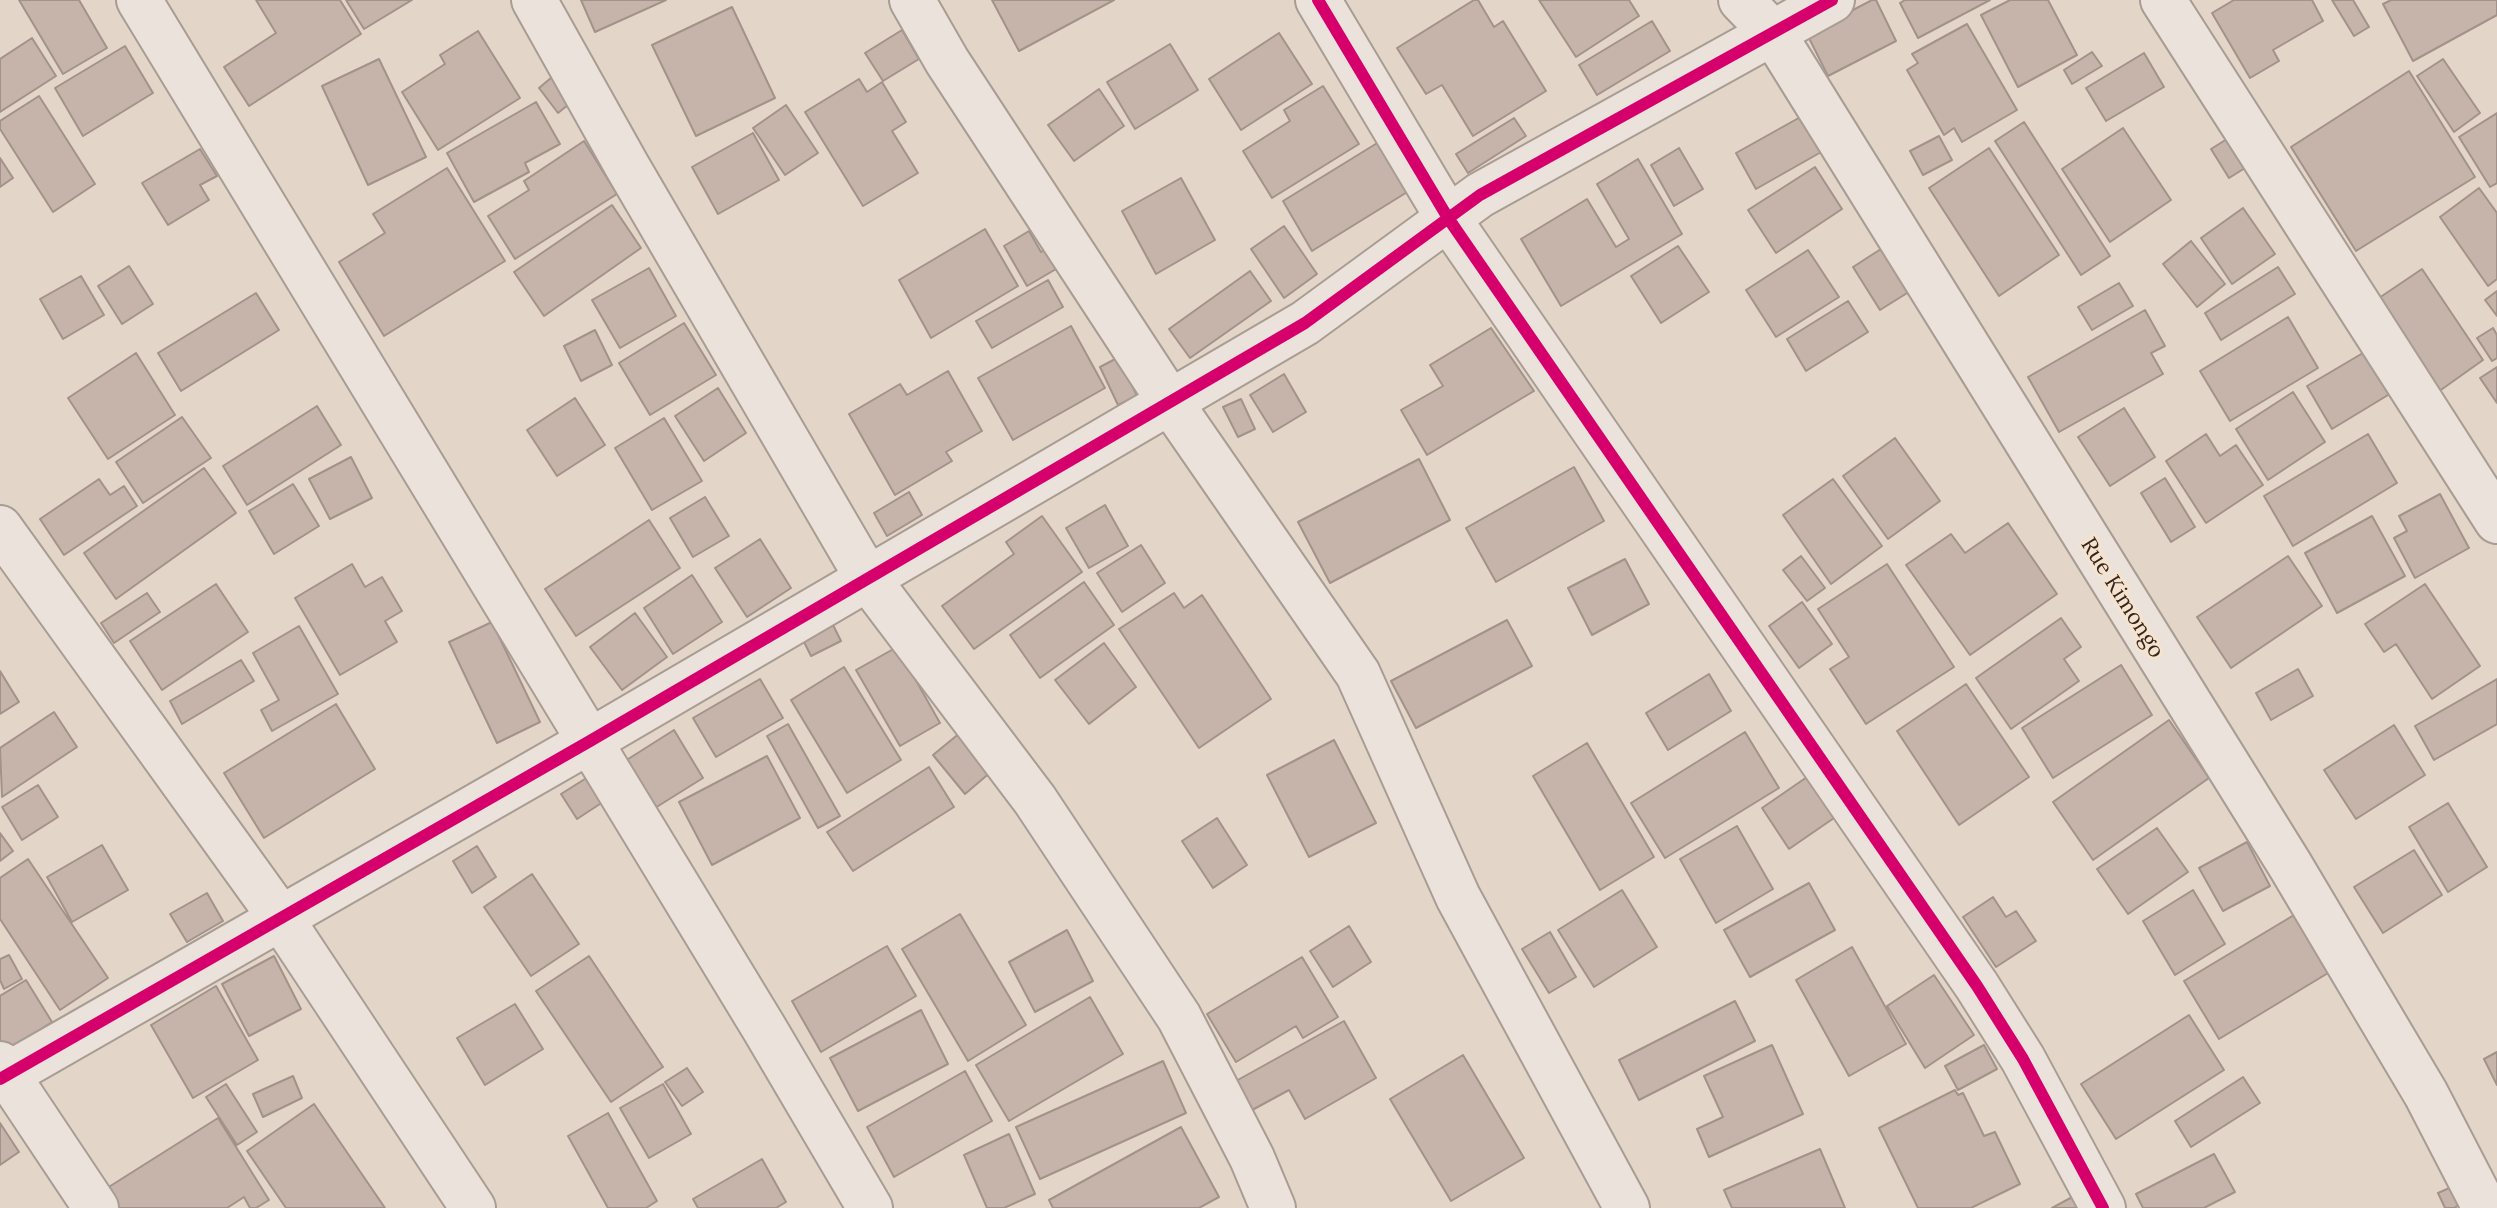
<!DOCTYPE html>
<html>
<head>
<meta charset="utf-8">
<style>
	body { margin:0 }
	canvas { display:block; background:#e3d6c9 }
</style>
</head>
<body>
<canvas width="2497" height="1208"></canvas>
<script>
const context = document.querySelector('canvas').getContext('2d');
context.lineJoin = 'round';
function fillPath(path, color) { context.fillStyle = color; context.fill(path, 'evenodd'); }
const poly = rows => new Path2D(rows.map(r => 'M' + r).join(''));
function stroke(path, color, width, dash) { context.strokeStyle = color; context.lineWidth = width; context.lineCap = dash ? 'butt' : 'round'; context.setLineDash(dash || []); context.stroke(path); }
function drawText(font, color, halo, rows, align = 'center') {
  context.font = font + ' Lora,serif'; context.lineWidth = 6; context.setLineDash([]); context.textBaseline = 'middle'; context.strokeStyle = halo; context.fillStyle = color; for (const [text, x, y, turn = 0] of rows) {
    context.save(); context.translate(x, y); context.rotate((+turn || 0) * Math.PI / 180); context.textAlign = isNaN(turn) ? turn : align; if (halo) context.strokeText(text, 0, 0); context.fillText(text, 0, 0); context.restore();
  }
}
const building = poly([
	[19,0,79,0,107,48,63,74,19,0],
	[256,0,340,0,361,34,249,106,224,67,276,33,256,0],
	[346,0,412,0,364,29,346,0],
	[581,0,666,0,595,32,581,0],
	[992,0,1114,0,1019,51,992,0],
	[1474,0,1478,0,1494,27,1503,21,1546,91,1473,136,1442,85,1426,94,1397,48,1474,0],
	[1539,0,1629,0,1639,16,1576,57,1539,0],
	[1872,0,1876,0,1896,41,1828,76,1807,34,1872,0],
	[1905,0,1990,0,1918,38,1900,3,1905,0],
	[2010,0,2048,0,2077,55,2018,87,1981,15,2010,0],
	[2234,0,2312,0,2323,21,2273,50,2279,61,2250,78,2212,13,2234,0],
	[2332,0,2353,0,2369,27,2354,36,2332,0],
	[2391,0,2497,0,2497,15,2413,61,2383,4,2391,0],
	[732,7,775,98,696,136,652,45,732,7],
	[1652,21,1670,51,1597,95,1579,65,1652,21],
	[1967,24,2017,110,1962,142,1954,128,1944,135,1907,70,1918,63,1912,54,1967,24],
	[902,30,919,59,883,81,865,53,902,30],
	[478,31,520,98,438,150,402,92,445,64,440,55,478,31],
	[1279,33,1312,84,1241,130,1209,79,1279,33],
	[32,38,56,76,0,112,0,59,32,38],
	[1170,44,1198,90,1135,129,1107,82,1170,44],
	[125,46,153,93,83,136,55,88,125,46],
	[2092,52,2102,66,2072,84,2064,70,2092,52],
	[2144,53,2164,87,2106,121,2086,88,2144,53],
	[379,59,426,157,368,185,322,86,379,59],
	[2443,59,2480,113,2454,132,2417,76,2443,59],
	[2409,71,2475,177,2356,251,2291,147,2409,71],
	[558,72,578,97,558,113,539,88,558,72],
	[859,79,867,92,882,82,906,122,892,131,918,173,863,206,805,112,859,79],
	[1323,86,1359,144,1272,198,1243,151,1290,121,1284,110,1323,86],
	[1099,89,1124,126,1074,161,1048,125,1099,89],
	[39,96,95,184,53,212,0,129,0,121,39,96],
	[536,102,560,144,525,163,529,172,474,202,447,153,536,102],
	[786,105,818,153,785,175,753,128,786,105],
	[2497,113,2497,183,2490,187,2459,137,2497,113],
	[1804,115,1823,151,1756,189,1736,153,1804,115],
	[1514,118,1526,136,1468,173,1456,154,1514,118],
	[2024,122,2110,256,2081,275,1995,141,2024,122],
	[2123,128,2171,200,2110,242,2062,169,2123,128],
	[753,133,779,180,718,214,692,167,753,133],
	[1939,136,1952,160,1923,175,1910,151,1939,136],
	[1387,137,1417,186,1312,251,1283,201,1387,137],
	[2227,139,2245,168,2229,178,2211,149,2227,139],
	[584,141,617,194,515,259,488,216,529,190,524,181,584,141],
	[1679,148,1703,189,1674,206,1651,165,1679,148],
	[1989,148,2059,255,1999,296,1929,188,1989,148],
	[200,149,217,176,200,185,209,200,168,225,142,183,200,149],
	[0,158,13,178,0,187,0,158],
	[1638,159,1682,234,1561,306,1521,239,1587,199,1616,247,1629,239,1597,184,1638,159],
	[1815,167,1842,209,1776,253,1748,210,1815,167],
	[447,168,505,261,384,336,339,262,385,233,373,214,447,168],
	[1181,178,1215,240,1156,274,1122,211,1181,178],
	[2479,188,2497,213,2497,279,2488,286,2440,217,2479,188],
	[612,205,641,248,544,316,514,272,612,205],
	[2243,208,2275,254,2232,284,2201,238,2243,208],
	[1284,226,1317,274,1284,298,1251,249,1284,226],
	[985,229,1018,286,931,338,899,280,985,229],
	[1029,231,1041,252,1051,246,1063,265,1027,286,1004,246,1029,231],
	[2191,241,2225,284,2197,307,2163,264,2191,241],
	[1678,246,1709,292,1661,323,1631,276,1678,246],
	[1884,247,1912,290,1880,310,1853,267,1884,247],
	[1808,250,1839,297,1776,337,1746,290,1808,250],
	[129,266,153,304,122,324,98,286,129,266],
	[2278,267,2295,294,2221,340,2205,313,2278,267],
	[649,268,676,316,620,348,592,300,649,268],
	[2422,269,2483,360,2438,392,2376,300,2422,269],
	[1250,271,1271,301,1190,358,1169,329,1250,271],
	[81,276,104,315,63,339,40,299,81,276],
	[1048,280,1063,307,992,348,976,321,1048,280],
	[2119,283,2133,306,2092,330,2078,307,2119,283],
	[2497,291,2497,316,2485,300,2497,291],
	[256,293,279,330,181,391,158,353,256,293],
	[1848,301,1868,332,1806,371,1787,339,1848,301],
	[2145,310,2165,346,2151,353,2163,374,2059,432,2028,377,2145,310],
	[2288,317,2318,368,2230,421,2200,371,2288,317],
	[684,323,716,375,650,415,619,363,684,323],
	[1071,326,1105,388,1013,440,978,378,1071,326],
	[1491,328,1534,391,1427,455,1401,410,1443,386,1430,365,1491,328],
	[2493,328,2497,335,2497,358,2492,361,2477,338,2493,328],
	[595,330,612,365,581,381,564,346,595,330],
	[2368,350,2393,392,2332,429,2307,386,2368,350],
	[136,353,175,415,108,459,68,398,136,353],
	[1119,357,1137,396,1118,405,1100,367,1119,357],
	[2497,367,2497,403,2480,378,2497,367],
	[948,371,982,431,946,452,952,461,895,495,849,414,900,384,907,395,948,371],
	[1284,374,1306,412,1273,432,1250,395,1284,374],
	[718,388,746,433,704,461,675,416,718,388],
	[2293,392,2325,442,2268,480,2236,429,2293,392],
	[575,398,605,445,557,476,527,430,575,398],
	[1241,399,1255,429,1238,437,1223,407,1241,399],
	[317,406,341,445,247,505,223,466,317,406],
	[2124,408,2155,457,2110,486,2078,437,2124,408],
	[182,417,211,458,143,503,116,462,182,417],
	[664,418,702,481,652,510,615,448,664,418],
	[2206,434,2220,456,2236,445,2263,485,2206,523,2166,461,2206,434],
	[2368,434,2397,483,2293,546,2264,496,2368,434],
	[1895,438,1940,501,1888,539,1843,476,1895,438],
	[351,457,372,498,330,519,309,479,351,457],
	[1419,459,1450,520,1330,583,1298,522,1419,459],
	[1574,467,1604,521,1496,582,1466,528,1574,467],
	[204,468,236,513,116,599,84,553,204,468],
	[2165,478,2195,527,2171,542,2141,493,2165,478],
	[99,479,110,495,124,486,137,506,64,555,40,519,99,479],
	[1833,479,1882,546,1831,584,1783,515,1833,479],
	[293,484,319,526,274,554,249,511,293,484],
	[909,492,922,515,887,536,874,513,909,492],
	[2440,494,2469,548,2415,578,2394,538,2407,531,2399,516,2440,494],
	[705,497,729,536,693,557,670,518,705,497],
	[1105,505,1128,546,1089,568,1066,528,1105,505],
	[1042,516,1082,572,974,649,942,606,1014,554,1006,542,1042,516],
	[2372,516,2405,576,2337,613,2305,553,2372,516],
	[649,520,680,568,576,636,545,589,649,520],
	[2008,523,2057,594,1970,655,1906,565,1951,534,1965,553,2008,523],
	[760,539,791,588,747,617,715,568,760,539],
	[1141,545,1165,583,1122,612,1097,573,1141,545],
	[1801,556,1825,588,1807,601,1783,570,1801,556],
	[2288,556,2322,606,2231,668,2197,617,2288,556],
	[1625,559,1649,604,1592,635,1568,588,1625,559],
	[352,564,365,587,382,577,402,611,385,621,397,642,340,675,295,598,352,564],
	[1887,564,1954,667,1866,724,1830,669,1849,657,1818,609,1887,564],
	[692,575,722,622,673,654,644,608,692,575],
	[1084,582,1114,625,1040,678,1010,635,1084,582],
	[216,584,248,632,162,690,130,641,216,584],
	[2425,584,2480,666,2432,699,2396,644,2384,652,2365,624,2425,584],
	[147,593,160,612,114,643,101,623,147,593],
	[1174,593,1184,608,1202,595,1271,699,1199,748,1119,629,1174,593],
	[1802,602,1832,644,1799,668,1769,626,1802,602],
	[635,613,667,657,622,690,590,647,635,613],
	[2061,618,2081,647,2064,659,2079,681,2011,729,1976,678,2061,618],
	[1507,620,1532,666,1416,728,1391,681,1507,620],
	[831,621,841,641,811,656,801,636,831,621],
	[492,622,540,722,497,743,449,642,492,622],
	[299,626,338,694,272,731,261,710,279,700,253,653,299,626],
	[1104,643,1136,687,1089,724,1055,680,1104,643],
	[897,647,940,723,900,746,856,670,897,647],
	[241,660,254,681,182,724,170,701,241,660],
	[2121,665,2152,715,2053,778,2022,728,2121,665],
	[844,667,901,760,847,793,791,700,844,667],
	[2298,669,2313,696,2271,720,2256,693,2298,669],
	[0,671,19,702,0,714,0,671],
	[1709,674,1731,711,1668,750,1646,713,1709,674],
	[760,679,783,718,716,757,693,718,760,679],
	[2497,679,2497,724,2434,760,2415,726,2497,679],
	[1966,684,2029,777,1959,825,1897,731,1966,684],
	[336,704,375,769,264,838,224,773,336,704],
	[54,712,77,747,2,797,0,748,54,712],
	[2169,720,2209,778,2093,860,2053,802,2169,720],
	[788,724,840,816,818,828,767,736,788,724],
	[2394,725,2425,775,2356,819,2324,770,2394,725],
	[674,730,703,778,655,808,625,761,674,730],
	[961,732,992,771,965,794,933,755,961,732],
	[1745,732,1779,788,1665,858,1631,803,1745,732],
	[1334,740,1376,823,1309,857,1267,775,1334,740],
	[1587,743,1654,857,1600,890,1533,776,1587,743],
	[767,756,800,818,712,865,679,802,767,756],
	[929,767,954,807,853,871,827,832,929,767],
	[588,777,603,802,577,819,561,794,588,777],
	[1807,777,1834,818,1789,849,1762,808,1807,777],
	[38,785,58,817,22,840,2,807,38,785],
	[2448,803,2487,867,2448,892,2409,827,2448,803],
	[1217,818,1247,865,1213,888,1182,841,1217,818],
	[1737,826,1773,889,1716,923,1680,859,1737,826],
	[2157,828,2188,872,2128,914,2097,869,2157,828],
	[0,833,13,851,0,861,0,833],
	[2247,842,2270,886,2223,911,2199,868,2247,842],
	[102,845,128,890,72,922,47,877,102,845],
	[477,846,496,877,472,893,453,861,477,846],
	[2414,850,2442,895,2383,933,2354,887,2414,850],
	[28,859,108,978,60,1010,0,919,0,878,28,859],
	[532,874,579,944,531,976,484,907,532,874],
	[1809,883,1835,930,1750,977,1724,930,1809,883],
	[1622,890,1657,947,1594,987,1558,930,1622,890],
	[2193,890,2225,944,2175,975,2143,921,2193,890],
	[207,893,223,921,187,942,170,914,207,893],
	[1993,897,2006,917,2016,911,2036,941,1996,967,1963,917,1993,897],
	[2304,909,2338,967,2219,1039,2184,981,2304,909],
	[960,914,1026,1025,968,1061,902,949,960,914],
	[1349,926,1371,962,1333,987,1310,951,1349,926],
	[1067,930,1093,981,1035,1012,1009,962,1067,930],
	[1550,932,1576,977,1549,993,1522,949,1550,932],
	[887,946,916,996,821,1052,792,1001,887,946],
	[1852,947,1906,1044,1849,1076,1796,980,1852,947],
	[9,955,22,979,4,989,0,980,0,959,9,955],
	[274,956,301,1009,249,1036,222,984,274,956],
	[589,956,663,1067,611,1102,536,991,589,956],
	[1302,957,1338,1017,1303,1038,1296,1026,1236,1062,1207,1014,1302,957],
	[1934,975,1974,1035,1925,1068,1887,1006,1934,975],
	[26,980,52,1022,7,1051,0,1040,0,996,26,980],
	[216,986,258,1060,193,1098,151,1025,216,986],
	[1090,997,1123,1054,1009,1121,976,1065,1090,997],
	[1735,1001,1755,1041,1639,1100,1619,1060,1735,1001],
	[515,1004,543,1049,485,1085,457,1038,515,1004],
	[921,1010,948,1064,858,1111,830,1058,921,1010],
	[2189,1015,2224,1070,2116,1139,2081,1084,2189,1015],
	[1344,1021,1376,1078,1305,1119,1289,1090,1243,1115,1227,1086,1344,1021],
	[1772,1045,1803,1114,1709,1157,1697,1129,1723,1117,1704,1076,1772,1045],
	[1984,1045,1997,1069,1958,1090,1945,1066,1984,1045],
	[2497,1052,2497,1085,2484,1059,2497,1052],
	[1463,1055,1524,1158,1451,1201,1390,1099,1463,1055],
	[1163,1061,1186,1113,1040,1179,1016,1127,1163,1061],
	[687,1068,703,1092,682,1106,665,1082,687,1068],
	[965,1071,992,1121,894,1177,867,1127,965,1071],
	[293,1076,302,1098,263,1117,253,1094,293,1076],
	[2243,1077,2260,1103,2191,1147,2175,1121,2243,1077],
	[226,1084,257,1132,237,1145,206,1097,226,1084],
	[663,1084,691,1134,649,1158,620,1108,663,1084],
	[1955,1090,1958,1095,1963,1093,1984,1136,1995,1132,2020,1184,1971,1208,1918,1208,1879,1128,1955,1090],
	[314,1104,385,1208,286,1208,247,1151,314,1104],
	[608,1113,657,1201,646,1208,608,1208,568,1136,608,1113],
	[218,1118,269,1200,256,1208,250,1208,244,1197,227,1208,115,1208,104,1190,218,1118],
	[0,1123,19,1152,0,1165,0,1123],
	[1181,1127,1219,1197,1199,1208,1053,1208,1049,1200,1181,1127],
	[1009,1134,1035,1194,1004,1208,987,1208,964,1155,1009,1134],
	[1820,1149,1845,1208,1732,1208,1724,1190,1820,1149],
	[2214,1154,2235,1192,2204,1208,2143,1208,2136,1194,2214,1154],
	[762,1159,786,1202,776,1208,698,1208,693,1199,762,1159],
	[2465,1181,2473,1198,2454,1208,2445,1208,2438,1193,2465,1181],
	[2076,1195,2083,1208,2052,1208,2076,1195]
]);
fillPath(building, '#c6b4aa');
stroke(building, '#a39289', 2);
const minor = poly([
	[139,0,764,1028,870,1208],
	[534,0,627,166,868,579,1035,800,1179,1017,1252,1158,1273,1208],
	[912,0,947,61,1170,402,1358,674,1458,897,1627,1208],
	[1318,0,1448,218,1977,986,2023,1059,2103,1208],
	[1741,0,1773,33,2290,865,2426,1094,2485,1208],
	[2163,0,2497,521],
	[0,528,280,917,473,1208],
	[0,1064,96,1208],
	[0,1079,590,741,1305,323,1480,195,1832,0]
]);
stroke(minor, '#a89c93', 48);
stroke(minor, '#ebe3db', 44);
stroke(poly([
	[1318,0,1448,218,1977,986,2023,1059,2103,1208],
	[0,1079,590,741,1305,323,1480,195,1832,0]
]), '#d6006c', 12);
drawText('22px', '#35241c', '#f5e3ce', [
	["Rue Kimongo",2122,598,58]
]);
</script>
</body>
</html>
